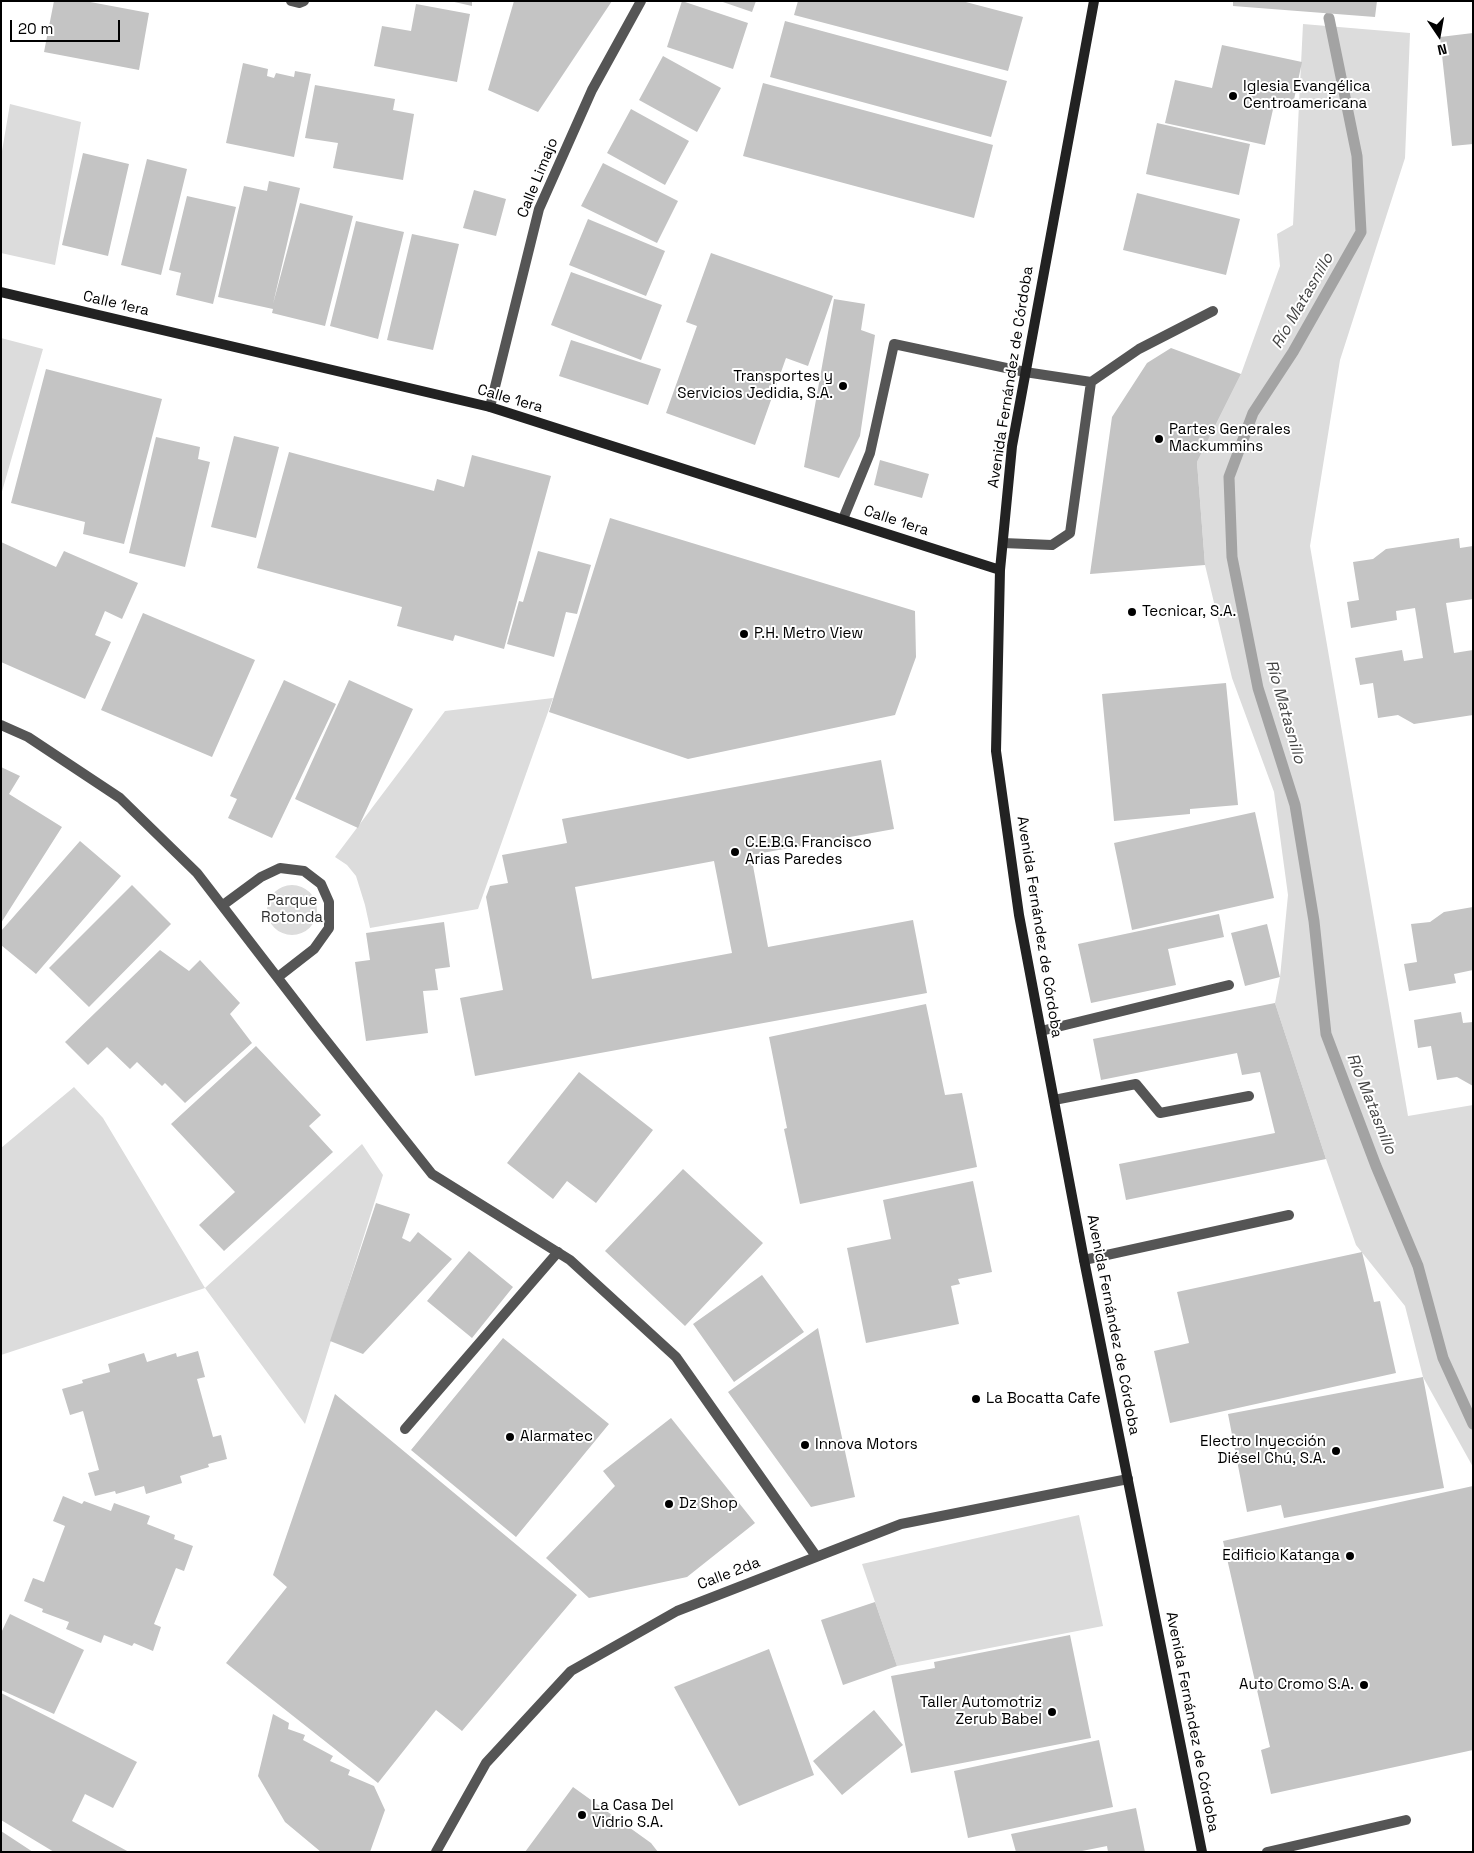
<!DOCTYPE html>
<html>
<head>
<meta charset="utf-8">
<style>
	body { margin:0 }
	#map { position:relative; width:1474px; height:1853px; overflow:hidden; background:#fff; font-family:"Space Grotesk",sans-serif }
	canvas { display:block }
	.frame { position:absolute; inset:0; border:2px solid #000; pointer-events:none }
	.north { position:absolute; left:1414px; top:10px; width:50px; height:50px; -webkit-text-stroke:4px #fff; paint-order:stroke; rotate:168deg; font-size:14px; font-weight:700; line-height:20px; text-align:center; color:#000 }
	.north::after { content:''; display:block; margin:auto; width:18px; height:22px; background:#000; clip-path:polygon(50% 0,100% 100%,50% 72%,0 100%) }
	.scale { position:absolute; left:10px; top:20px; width:110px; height:22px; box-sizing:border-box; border:2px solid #000; border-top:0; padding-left:6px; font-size:15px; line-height:18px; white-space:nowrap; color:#000; -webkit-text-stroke:4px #fff; paint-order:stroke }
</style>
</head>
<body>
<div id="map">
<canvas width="1474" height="1853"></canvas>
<div class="frame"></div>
<div class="north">N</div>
<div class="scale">20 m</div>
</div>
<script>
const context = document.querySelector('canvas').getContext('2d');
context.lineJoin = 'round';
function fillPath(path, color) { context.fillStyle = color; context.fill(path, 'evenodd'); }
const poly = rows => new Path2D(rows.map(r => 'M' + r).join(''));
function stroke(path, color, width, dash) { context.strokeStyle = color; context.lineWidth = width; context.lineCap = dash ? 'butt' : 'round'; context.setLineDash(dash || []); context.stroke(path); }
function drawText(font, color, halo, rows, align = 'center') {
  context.font = font + ' "Space Grotesk",sans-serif'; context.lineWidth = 4; context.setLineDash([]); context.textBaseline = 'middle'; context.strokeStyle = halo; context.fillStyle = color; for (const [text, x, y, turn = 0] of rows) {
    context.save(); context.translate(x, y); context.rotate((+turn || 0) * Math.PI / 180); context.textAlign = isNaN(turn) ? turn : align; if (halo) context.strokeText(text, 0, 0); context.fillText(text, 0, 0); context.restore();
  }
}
fillPath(poly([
	[1303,24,1410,33,1405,158,1340,360,1310,546,1408,1116,1473,1105,1473,1467,1423,1377,1405,1306,1356,1245,1326,1159,1275,1003,1280,977,1288,895,1274,792,1232,678,1205,565,1197,462,1241,374,1280,266,1277,234,1293,225],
	[10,104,81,122,55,265,1,253,1,157],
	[1,338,43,349,1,495],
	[553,698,478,909,370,928,365,905,356,876,347,865,335,857,445,711],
	'267 910a25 25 0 1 1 50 0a25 25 0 1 1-50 0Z',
	[74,1087,103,1118,205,1288,362,1144,383,1175,305,1424,205,1288,1,1355,1,1148],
	[1079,1515,1103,1626,897,1666,862,1564]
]), '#dcdcdc');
stroke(poly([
	[1329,18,1357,156,1361,232,1293,352,1253,413,1229,477,1232,557,1258,688,1295,805,1314,921,1326,1034,1376,1166,1418,1266,1443,1358,1473,1424]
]), '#a3a3a3', 11);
fillPath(poly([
	[54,1,85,1,149,13,139,70,44,52],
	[450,1,472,1,472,6],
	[514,1,612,1,538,112,488,90],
	[682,1,748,23,733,69,667,47],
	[720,1,756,1,752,12],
	[798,1,962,1,1023,17,1008,71,794,15],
	[1233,1,1377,1,1375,17,1233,6],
	[416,4,470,14,457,82,374,66,382,26,411,31],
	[785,21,1007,81,991,137,770,77],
	[1473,33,1473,144,1452,146,1440,37],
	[1222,45,1302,62,1292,109,1274,105,1265,145,1165,123,1175,80,1212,88],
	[663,56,721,88,697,132,639,100],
	[243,63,268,69,267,76,274,78,276,73,294,77,295,71,311,74,294,157,226,143],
	[763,83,993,145,974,218,743,156],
	[315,85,395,99,393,110,414,114,403,180,333,168,338,143,305,138],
	[631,109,689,141,665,185,607,153],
	[1157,123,1250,144,1239,195,1146,174],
	[83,153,129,164,108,256,62,245],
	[147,159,187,169,161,275,121,265],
	[603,163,678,201,657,243,581,206],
	[269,181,300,188,273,304,300,203,353,216,325,326,272,313,273,309,218,297,244,186,267,191],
	[474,190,506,199,496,236,463,228],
	[1137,193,1240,219,1226,275,1123,250],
	[187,196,236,207,213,304,176,295,181,273,169,270],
	[588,219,665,251,646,296,569,265],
	[356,221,404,232,378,339,330,326],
	[412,234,459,244,433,350,387,340],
	[711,253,833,296,808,366,786,358,755,445,666,413,697,326,686,322],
	[571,272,662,305,641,360,551,325],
	[834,299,865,304,861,330,875,335,860,436,839,478,804,467],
	[571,340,661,369,648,405,559,376],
	[1171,348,1241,374,1197,462,1205,565,1090,574,1112,417,1147,363],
	[46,369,162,399,124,544,83,534,85,522,11,503],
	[234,436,279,447,256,538,211,527],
	[156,437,200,447,198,459,210,462,185,567,129,553],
	[289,452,434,491,437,479,464,487,472,455,551,476,504,649,455,635,453,641,397,626,402,607,257,568],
	[880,460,929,474,922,498,874,485],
	[610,518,915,611,916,657,895,715,688,759,549,712],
	[1459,538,1460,548,1473,546,1473,599,1446,603,1454,653,1473,650,1473,715,1414,724,1398,715,1378,718,1373,683,1360,685,1355,658,1402,650,1404,661,1423,658,1415,608,1396,611,1397,620,1351,628,1347,602,1359,600,1353,562,1373,559,1386,549],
	[1,542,56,567,64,551,138,583,122,619,105,611,95,635,111,642,85,699,1,662],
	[538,551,591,565,577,614,566,612,554,657,507,644,519,601,523,602],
	[143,613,255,660,212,757,101,710],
	[284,680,336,704,272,838,228,818,237,799,230,796],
	[349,680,413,709,358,828,295,799],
	[1226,683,1238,805,1190,809,1190,814,1114,821,1102,694],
	[881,760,894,829,751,855,768,947,913,920,927,993,475,1076,460,998,503,990,486,897,490,886,508,883,502,855,567,843,562,819],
	[714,861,732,953,592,979,575,887],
	[1,767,20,776,9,794,62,827,1,923],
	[1255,812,1274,898,1132,930,1114,843],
	[80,841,121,876,36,974,1,945,1,931],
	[132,885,171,924,89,1007,49,968],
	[1473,907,1473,970,1454,974,1456,983,1409,991,1404,964,1417,962,1411,924,1430,922,1444,912],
	[1219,914,1224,937,1168,949,1176,985,1091,1003,1078,944],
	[444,922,450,967,435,969,438,990,423,991,428,1033,366,1041,355,962,370,960,366,933],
	[1267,924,1280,977,1245,986,1231,933],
	[160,950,189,971,200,960,240,1003,230,1014,252,1043,185,1103,165,1083,162,1086,137,1062,130,1069,107,1047,88,1065,65,1042],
	[1275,1003,1326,1159,1126,1200,1119,1164,1275,1133,1260,1072,1242,1075,1237,1053,1101,1080,1093,1039],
	[926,1004,945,1095,962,1093,977,1167,800,1204,784,1129,787,1128,769,1037],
	[1461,1012,1463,1023,1473,1022,1473,1086,1457,1077,1437,1080,1431,1046,1418,1048,1414,1020],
	[256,1046,321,1115,309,1126,333,1152,224,1251,199,1225,235,1192,171,1124],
	[579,1072,653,1130,596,1203,567,1181,553,1199,507,1163],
	[683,1169,763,1243,685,1326,605,1251],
	[973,1181,992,1272,958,1279,960,1284,951,1286,959,1324,866,1343,847,1248,891,1239,883,1200],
	[376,1203,410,1214,402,1238,410,1242,418,1232,452,1259,363,1354,330,1341],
	[469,1251,513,1287,472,1338,427,1301],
	[1362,1252,1374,1302,1380,1301,1396,1373,1170,1423,1154,1351,1189,1343,1177,1292],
	[762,1275,804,1332,734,1382,693,1324],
	[818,1328,855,1497,811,1507,728,1392],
	[503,1338,609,1424,516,1537,411,1450],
	[198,1351,205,1377,197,1379,213,1437,221,1435,227,1459,208,1464,209,1467,180,1476,182,1483,146,1494,144,1486,116,1494,115,1491,95,1496,88,1473,99,1470,83,1411,70,1415,62,1389,83,1383,82,1380,110,1372,108,1364,144,1353,147,1362,176,1353,177,1357],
	[1423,1377,1444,1488,1284,1518,1281,1505,1247,1512,1228,1414],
	[335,1394,577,1595,462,1731,436,1710,378,1783,226,1663,287,1587,273,1575],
	[671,1418,755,1523,687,1577,589,1598,546,1558,615,1486,603,1471],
	[1473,1486,1473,1750,1271,1794,1261,1750,1270,1747,1223,1541],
	[63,1496,82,1504,84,1501,111,1511,114,1503,150,1516,147,1524,175,1535,174,1539,193,1546,184,1571,176,1568,154,1624,161,1627,153,1651,134,1643,132,1646,104,1635,101,1643,66,1629,69,1622,42,1612,43,1609,24,1601,33,1578,44,1582,65,1526,53,1521],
	[875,1602,897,1666,843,1685,821,1620],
	[10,1614,84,1650,54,1714,1,1690,1,1633],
	[1070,1635,1091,1738,911,1773,891,1676,935,1668,934,1662],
	[769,1649,814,1775,739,1806,674,1687],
	[1,1693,137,1762,113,1808,85,1794,72,1821,129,1852,54,1852,1,1820],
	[874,1710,903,1745,842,1795,813,1761],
	[273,1714,289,1723,288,1729,305,1735,303,1740,333,1756,330,1761,350,1770,348,1775,374,1786,385,1810,370,1852,321,1852,285,1822,258,1776],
	[1099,1740,1113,1807,968,1838,954,1771],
	[573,1787,651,1843,658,1852,525,1852],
	[1136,1808,1145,1852,1108,1852,1107,1846,1077,1852,1016,1852,1011,1834],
	[1,1831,33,1852,1,1852]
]), '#c4c4c4');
stroke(poly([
	[1091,382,1139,349,1213,311],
	[843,519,870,453,894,344,1025,372,1091,382,1070,533,1052,545,1003,543],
	[1041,1031,1229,985],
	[1054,1100,1136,1084,1160,1113,1249,1096],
	[1084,1260,1289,1215],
	[405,1429,558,1252],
	[1267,1852,1406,1820]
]), '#555', 10);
stroke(poly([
	[291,1,299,3,304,1],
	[490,407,539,209,592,90,641,1],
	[1,725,28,737,120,798,197,873,314,1025,432,1174,570,1260,676,1357,816,1556],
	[223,905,261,877,280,868,304,871,321,884,329,902,329,928,314,949,278,977],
	[436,1852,486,1763,571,1671,677,1611,901,1524,1128,1479]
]), '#555', 10);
stroke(poly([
	[1094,1,1012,446,1000,570,996,751,1019,915,1084,1260,1202,1852],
	[1,292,490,407,1000,570]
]), '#222', 10);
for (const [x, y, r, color] of [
	[1233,96,5,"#000"],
	[843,386,5,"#000"],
	[1159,439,5,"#000"],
	[1132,612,5,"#000"],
	[744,634,5,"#000"],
	[735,852,5,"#000"],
	[976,1399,5,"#000"],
	[510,1437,5,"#000"],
	[805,1445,5,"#000"],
	[1336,1451,5,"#000"],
	[669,1504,5,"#000"],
	[1350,1556,5,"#000"],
	[1364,1685,5,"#000"],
	[1052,1712,5,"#000"],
	[582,1815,5,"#000"]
]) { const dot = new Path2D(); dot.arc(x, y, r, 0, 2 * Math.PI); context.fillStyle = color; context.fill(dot); stroke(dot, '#fff', 2); }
drawText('15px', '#000', '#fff', [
	["Iglesia Evangélica",1243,87],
	["Centroamericana",1243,104],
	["Transportes y",833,377,"right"],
	["Servicios Jedidia, S.A.",833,394,"right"],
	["Partes Generales",1169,430],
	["Mackummins",1169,447],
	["Tecnicar, S.A.",1142,612],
	["P.H. Metro View",754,634],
	["C.E.B.G. Francisco",745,843],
	["Arias Paredes",745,860],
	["La Bocatta Cafe",986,1399],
	["Alarmatec",520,1437],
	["Electro Inyección",1326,1442,"right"],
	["Diésel Chú, S.A.",1326,1459,"right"],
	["Innova Motors",815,1445],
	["Dz Shop",679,1504],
	["Edificio Katanga",1340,1556,"right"],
	["Auto Cromo S.A.",1354,1685,"right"],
	["Taller Automotriz",1042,1703,"right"],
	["Zerub Babel",1042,1720,"right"],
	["La Casa Del",592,1806],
	["Vidrio S.A.",592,1823]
], 'left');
drawText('15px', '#000', '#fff', [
	["Calle Limajo",538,178,-68],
	["Calle 1era",116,304,13],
	["Avenida Fernández de Córdoba",1011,377,-81],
	["Calle 1era",510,399,16],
	["Calle 1era",896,521,18],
	["Avenida Fernández de Córdoba",1039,927,81],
	["Avenida Fernández de Córdoba",1113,1325,79],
	["Calle 2da",729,1574,-21],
	["Avenida Fernández de Córdoba",1192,1722,79]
]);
drawText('15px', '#333', '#fff', [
	["Parque",292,901],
	["Rotonda",292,918]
]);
drawText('italic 16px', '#444', '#fff', [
	["Río Matasnillo",1303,301,-60],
	["Río Matasnillo",1285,712,74],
	["Río Matasnillo",1371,1104,68]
]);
</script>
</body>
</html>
